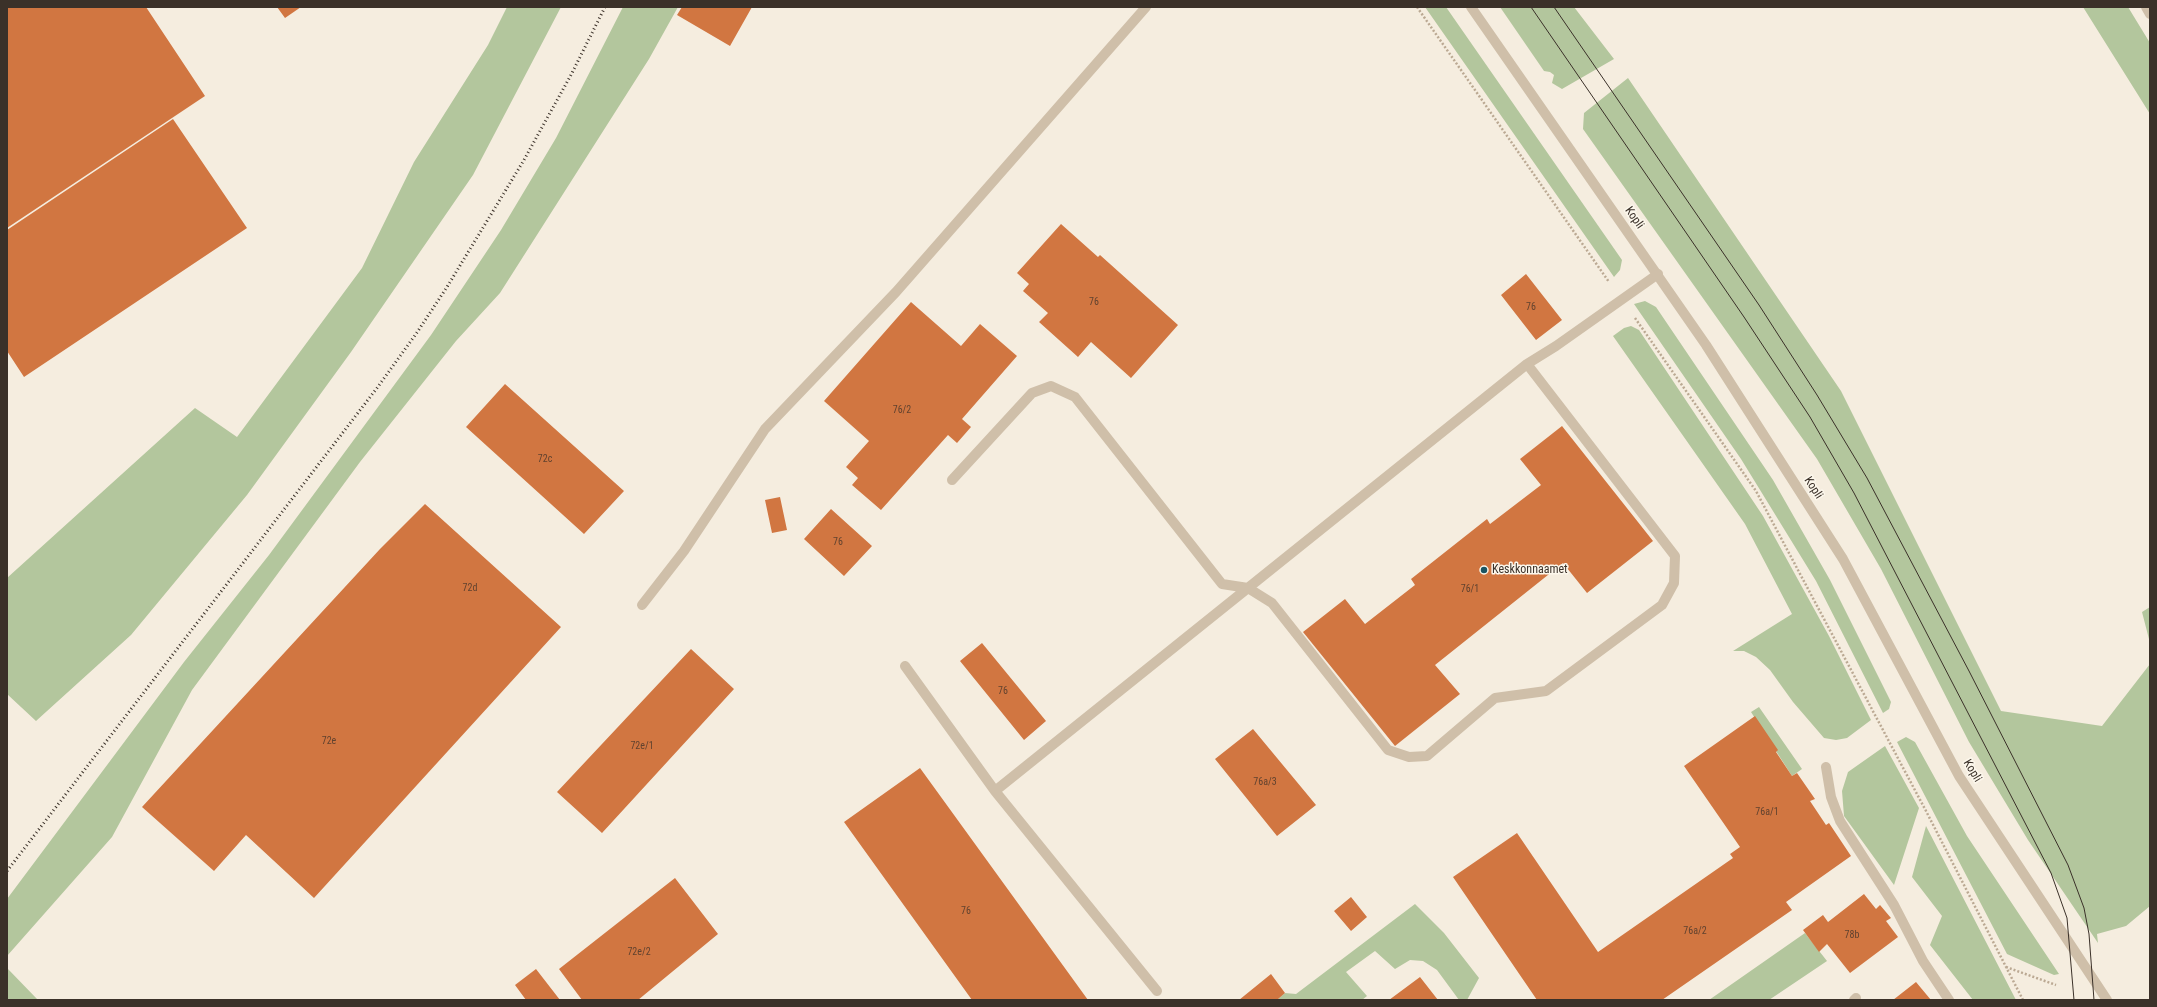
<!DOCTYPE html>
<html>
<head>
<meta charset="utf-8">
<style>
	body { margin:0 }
	#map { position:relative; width:2157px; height:1007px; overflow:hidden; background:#f5eddf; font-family:"Roboto Condensed",sans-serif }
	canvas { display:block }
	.frame { position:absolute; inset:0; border:8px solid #3b3129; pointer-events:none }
</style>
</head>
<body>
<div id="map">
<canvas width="2157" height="1007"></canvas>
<div class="frame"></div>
</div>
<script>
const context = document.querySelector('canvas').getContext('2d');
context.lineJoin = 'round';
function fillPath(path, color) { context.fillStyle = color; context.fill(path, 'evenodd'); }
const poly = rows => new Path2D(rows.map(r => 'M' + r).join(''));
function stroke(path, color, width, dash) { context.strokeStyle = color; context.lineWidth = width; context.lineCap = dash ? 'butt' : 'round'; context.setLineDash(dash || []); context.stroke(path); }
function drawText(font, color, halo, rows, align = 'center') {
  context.font = font + ' "Roboto Condensed",sans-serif'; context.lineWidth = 3; context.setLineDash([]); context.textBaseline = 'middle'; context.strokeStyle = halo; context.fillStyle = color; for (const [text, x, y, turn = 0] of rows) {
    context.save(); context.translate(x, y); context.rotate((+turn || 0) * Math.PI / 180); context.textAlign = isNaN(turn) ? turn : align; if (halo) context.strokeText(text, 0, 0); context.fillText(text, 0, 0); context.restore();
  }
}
fillPath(poly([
	[507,7,561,7,473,175,351,352,247,495,131,635,36,721,7,694,7,578,195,408,237,437,362,268,414,162,488,45],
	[623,7,678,7,649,59,500,293,456,341,360,462,192,690,112,837,7,956,7,899,184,662,269,555,431,335,501,230,556,138],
	[1425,7,1446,7,1622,260,1620,270,1614,277],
	[1500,7,1574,7,1614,59,1562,89,1552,83,1554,75,1550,72,1544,71],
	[2083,7,2128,7,2150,43,2150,114],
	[1628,78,1841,391,2001,711,2102,726,2150,664,2150,906,2126,926,2097,934,2098,943,2028,840,1969,742,1881,569,1817,459,1583,129,1584,113],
	[1645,301,1656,307,1773,480,1830,580,1891,702,1889,709,1883,713,1816,581,1741,459,1634,304],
	[1631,326,1639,330,1763,516,1829,636,1871,720,1847,738,1836,740,1824,738,1793,702,1770,670,1756,657,1744,651,1733,651,1792,614,1745,524,1613,336,1624,328],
	[2150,607,2150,643,2142,612],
	[1759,707,1802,769,1792,776,1751,712],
	[1906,737,1915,742,1967,836,2059,974,2054,975,2007,954,1897,742],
	[1885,746,1919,808,1894,885,1844,816,1842,791,1848,772],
	[1926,826,2016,1000,1973,1000,1930,945,1942,916,1912,877],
	[1415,904,1444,933,1479,978,1467,1000,1459,1000,1437,970,1423,961,1410,960,1395,969,1375,951,1346,972,1367,996,1362,1000,1277,1000,1285,993,1296,994],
	[1805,933,1827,961,1769,1000,1709,1000],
	[7,968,38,1000,7,1000]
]), '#b3c69d');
fillPath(poly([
	[7,7,146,7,205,96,7,228],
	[277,7,301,7,285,18],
	[682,7,752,7,730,46,677,15],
	[173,119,247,228,24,377,7,351,7,230],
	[1061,224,1098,257,1100,255,1178,325,1131,378,1091,342,1078,357,1039,322,1048,313,1023,291,1029,284,1017,273],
	[1526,274,1562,320,1536,340,1501,295],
	[911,302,961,346,980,324,1017,356,962,419,971,427,957,443,948,435,881,510,852,485,858,478,846,467,869,441,824,401],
	[505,384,624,491,584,534,466,427],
	[1562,426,1653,541,1587,593,1563,563,1435,665,1460,694,1395,746,1303,632,1345,599,1365,624,1415,585,1411,579,1487,519,1490,524,1541,485,1520,459],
	[780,497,787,530,772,533,765,500],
	[425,504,561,627,314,898,246,835,214,871,142,807,380,549],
	[831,509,872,546,844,576,804,539],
	[982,643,1046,721,1024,740,960,661],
	[691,649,734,689,602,833,557,792],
	[1755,716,1778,750,1776,752,1792,776,1797,773,1815,799,1810,801,1826,825,1829,823,1851,856,1786,902,1792,910,1662,1000,1537,1000,1453,877,1517,833,1598,952,1733,858,1730,854,1740,847,1684,766],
	[1253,729,1316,805,1277,836,1215,759],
	[920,768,1088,1000,972,1000,844,822],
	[675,878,718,934,638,1000,582,1000,559,969],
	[1864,894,1876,909,1880,905,1891,918,1886,921,1898,937,1850,973,1827,944,1819,952,1803,930,1823,915,1828,922],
	[1351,897,1367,917,1351,931,1334,911],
	[536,969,560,1000,526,1000,515,985],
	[1271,974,1285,993,1277,1000,1239,1000],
	[1420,977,1438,1000,1389,1000],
	[1916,982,1931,1000,1893,1000]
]), '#d17641');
stroke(poly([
	[1417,7,1609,282],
	[1635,318,1756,491,1926,811,2023,1000],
	[2006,967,2056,985]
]), '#bba993', 2.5, [2, 2]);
stroke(poly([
	[952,480,1032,393,1051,386,1075,397,1222,584,1248,588,1272,603,1388,750,1409,757,1427,756,1495,698,1546,691,1662,605,1674,583,1675,556,1527,364],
	[642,605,684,551,765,429,896,292,1146,7],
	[905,666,995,791],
	[1826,767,1831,797,1840,821,1894,905,1923,961,1949,1000],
	[1157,991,995,791,1527,364,1556,346,1658,274],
	[1854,1000,1856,998]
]), '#cfbfa9', 10);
stroke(poly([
	[2146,7,2150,14]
]), '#cfbfa9', 10);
stroke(poly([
	[1471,7,1706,345,1843,559,1959,776,2107,1000]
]), '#cfbfa9', 10);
stroke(poly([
	[1531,7,1744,317,1810,417,1854,493,2051,873,2067,918,2074,1000],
	[1554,7,1759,305,1817,395,1867,478,1969,671,2068,865,2084,908,2089,934,2094,1000]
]), '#3b3129', 1);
stroke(poly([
	[7,871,377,388,416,334,447,287,524,160,571,75,605,7]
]), '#3b3129', 3, [1, 3]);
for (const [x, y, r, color] of [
	[1484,570,4,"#1a5462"]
]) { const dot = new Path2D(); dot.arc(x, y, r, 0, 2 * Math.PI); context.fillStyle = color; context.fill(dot); stroke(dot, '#fcf7ec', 1.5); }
drawText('10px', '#60422f', null, [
	["76",1094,302],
	["76",1531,307],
	["76/2",902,410],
	["72c",545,459],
	["76",838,542],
	["72d",470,588],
	["76/1",1470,589],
	["76",1003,691],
	["72e",329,741],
	["72e/1",642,746],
	["76a/3",1265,782],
	["76a/1",1767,812],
	["76",966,911],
	["76a/2",1695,931],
	["78b",1852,935],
	["72e/2",639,952]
]);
drawText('12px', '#3b3129', '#fcf7ec', [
	["Kopli",1634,218,55],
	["Kopli",1813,488,57],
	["Kopli",1972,771,59]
]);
drawText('12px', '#3b3129', '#fcf7ec', [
	["Keskkonnaamet",1492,570]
], 'left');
</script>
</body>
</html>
